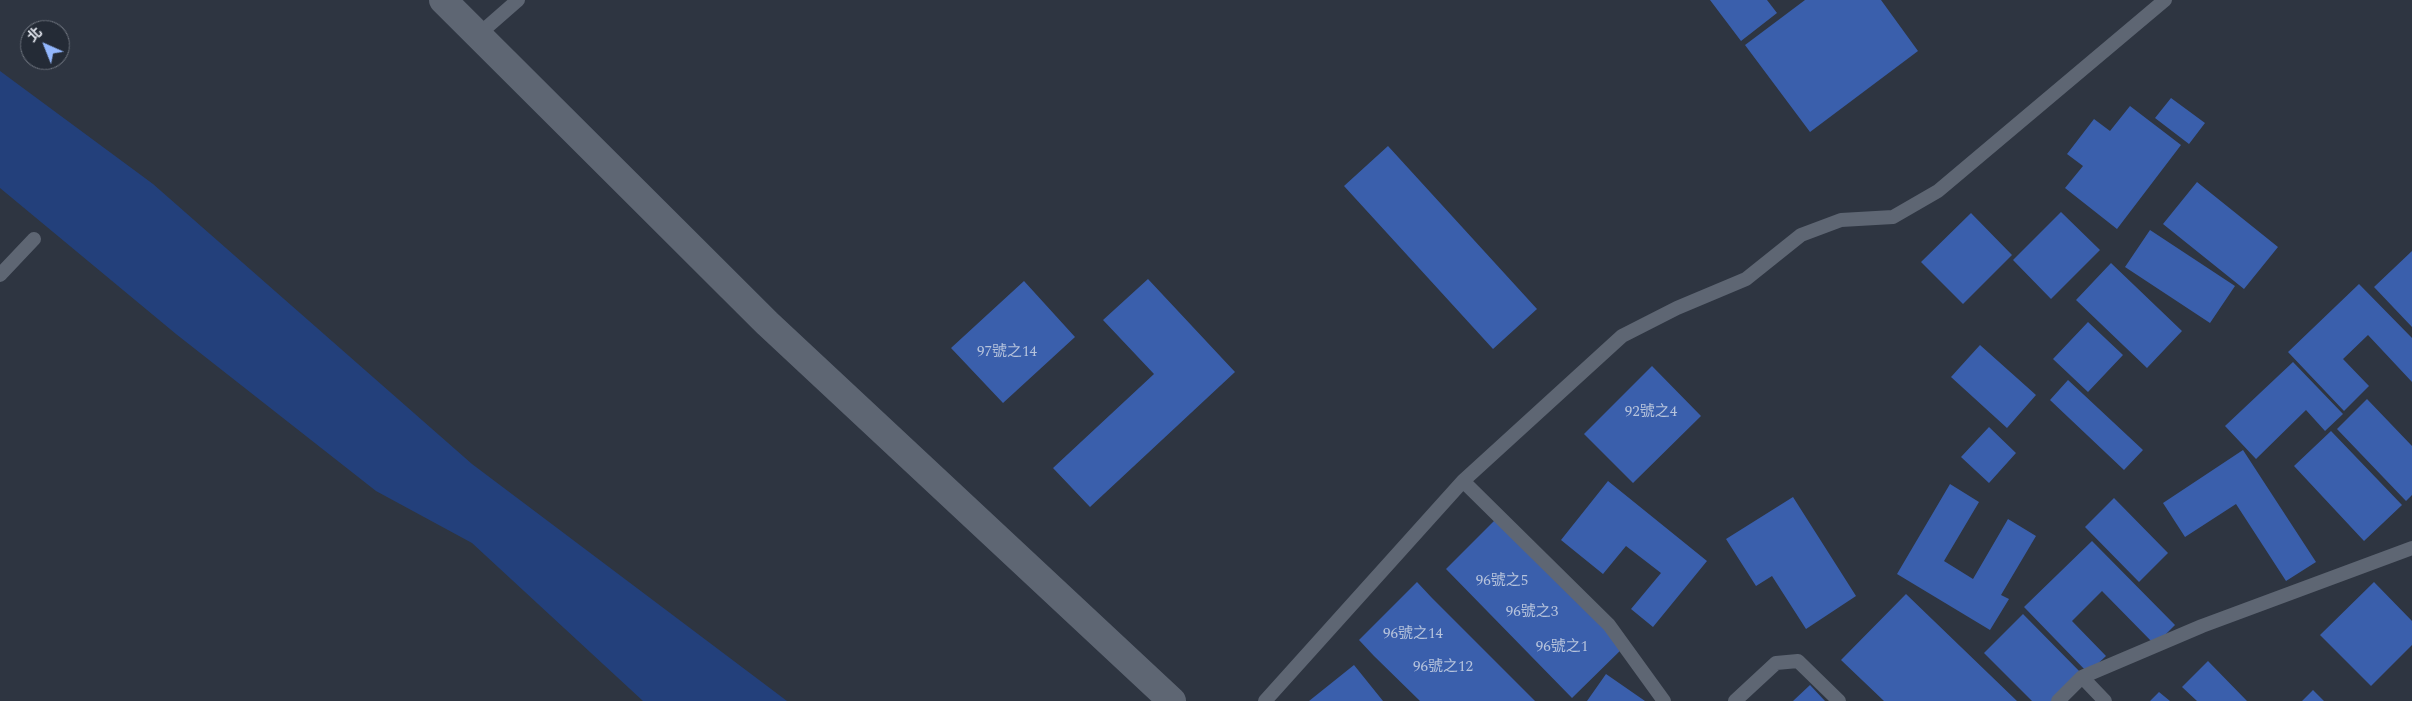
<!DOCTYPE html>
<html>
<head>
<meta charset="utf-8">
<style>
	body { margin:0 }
	#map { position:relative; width:2412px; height:701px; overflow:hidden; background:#2e3541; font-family:Spectral,"Noto Sans TC",serif }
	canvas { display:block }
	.north { position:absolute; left:20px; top:20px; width:50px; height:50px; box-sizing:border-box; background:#242b36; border:1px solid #6f757f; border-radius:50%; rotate:316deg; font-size:14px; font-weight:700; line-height:20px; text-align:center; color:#e0e4ec }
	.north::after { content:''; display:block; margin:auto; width:18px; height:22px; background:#93b7fd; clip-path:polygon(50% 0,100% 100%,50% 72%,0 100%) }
</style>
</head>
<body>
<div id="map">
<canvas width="2412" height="701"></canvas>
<div class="north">北</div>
</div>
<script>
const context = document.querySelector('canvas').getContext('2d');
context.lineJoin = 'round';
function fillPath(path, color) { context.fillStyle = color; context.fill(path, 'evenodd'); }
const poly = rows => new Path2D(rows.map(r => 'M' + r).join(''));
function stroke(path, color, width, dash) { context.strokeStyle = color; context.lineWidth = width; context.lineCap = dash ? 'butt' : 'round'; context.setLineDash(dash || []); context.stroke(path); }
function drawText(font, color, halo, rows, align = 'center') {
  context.font = font + ' Spectral,"Noto Sans TC",serif'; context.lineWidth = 4; context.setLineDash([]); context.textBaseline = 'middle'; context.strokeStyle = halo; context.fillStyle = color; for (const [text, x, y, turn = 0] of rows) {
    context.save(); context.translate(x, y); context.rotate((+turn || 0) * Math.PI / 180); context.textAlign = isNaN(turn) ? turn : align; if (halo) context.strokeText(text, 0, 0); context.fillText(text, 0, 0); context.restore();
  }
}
fillPath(poly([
	[0,71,153,184,472,464,787,701,643,701,472,543,376,491,176,334,0,188]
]), '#23407b');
fillPath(poly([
	[1710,0,1767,0,1777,13,1741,41],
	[1805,0,1881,0,1918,51,1810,132,1745,45],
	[2171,98,2205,123,2189,144,2155,118],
	[2130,106,2181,145,2117,229,2065,188,2083,166,2067,154,2094,119,2110,131],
	[1388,146,1537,309,1493,349,1344,186],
	[2197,182,2278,247,2244,289,2163,224],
	[2061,212,2100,250,2051,299,2013,260],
	[1971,213,2012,255,1963,304,1921,262],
	[2150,230,2235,286,2210,323,2125,267],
	[2412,251,2412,327,2374,287],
	[2111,263,2182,331,2147,368,2076,300],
	[1148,279,1235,372,1090,507,1053,468,1154,374,1103,320],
	[1024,281,1075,337,1003,403,951,348],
	[2359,284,2412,338,2412,382,2368,335,2343,359,2369,386,2344,411,2288,352],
	[2088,322,2123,355,2088,392,2053,359],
	[1980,345,2036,395,2007,428,1951,377],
	[2293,362,2343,414,2325,431,2306,410,2256,459,2225,426],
	[1652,366,1701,416,1633,483,1584,434],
	[2068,380,2143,450,2124,470,2050,400],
	[2367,399,2412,446,2412,495,2406,501,2337,429],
	[1989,427,2016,453,1989,483,1961,457],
	[2331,431,2402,505,2364,541,2294,466],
	[2243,450,2316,562,2286,581,2236,504,2185,537,2163,503],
	[1608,481,1707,561,1653,627,1631,609,1661,573,1626,546,1603,574,1561,540],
	[1950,484,1979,502,1944,561,1973,579,2008,519,2036,536,2001,595,2009,599,1990,630,1897,574],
	[1793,497,1856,596,1806,629,1772,576,1756,586,1726,539],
	[2114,498,2168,553,2139,582,2085,527],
	[1500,515,1627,644,1572,698,1446,569],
	[2092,541,2175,625,2155,645,2102,591,2072,621,2106,656,2088,673,2024,607],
	[1417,582,1432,598,1535,701,1420,701,1374,656,1359,640],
	[2374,582,2412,621,2412,645,2371,686,2320,635],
	[1906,594,2017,701,1884,701,1841,660],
	[2023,614,2084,676,2059,701,2032,701,1984,653],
	[2208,661,2247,701,2197,701,2182,687],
	[1354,665,1383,701,1309,701],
	[1606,674,1645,701,1587,701],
	[1810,685,1825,701,1793,701],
	[2313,690,2324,701,2302,701],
	[2159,692,2170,701,2150,701]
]), '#3a5fac');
stroke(poly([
	[478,35,518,0],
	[0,275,34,239],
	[1463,481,1609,625,1664,701],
	[2082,677,2105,701],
	[1265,701,1463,481,1622,336,1677,308,1746,279,1801,235,1841,220,1893,217,1938,191,2165,0],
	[1735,701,1776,663,1798,661,1839,701],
	[2058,701,2082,677,2202,626,2412,548]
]), '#5e6673', 14);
stroke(poly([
	[443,0,767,323,1172,701]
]), '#5e6673', 28);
drawText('15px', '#b6c3dc', null, [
	["97號之14",1007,353],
	["92號之4",1651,413],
	["96號之5",1502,582],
	["96號之3",1532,613],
	["96號之14",1413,635],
	["96號之1",1562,648],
	["96號之12",1443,668]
]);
</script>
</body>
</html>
